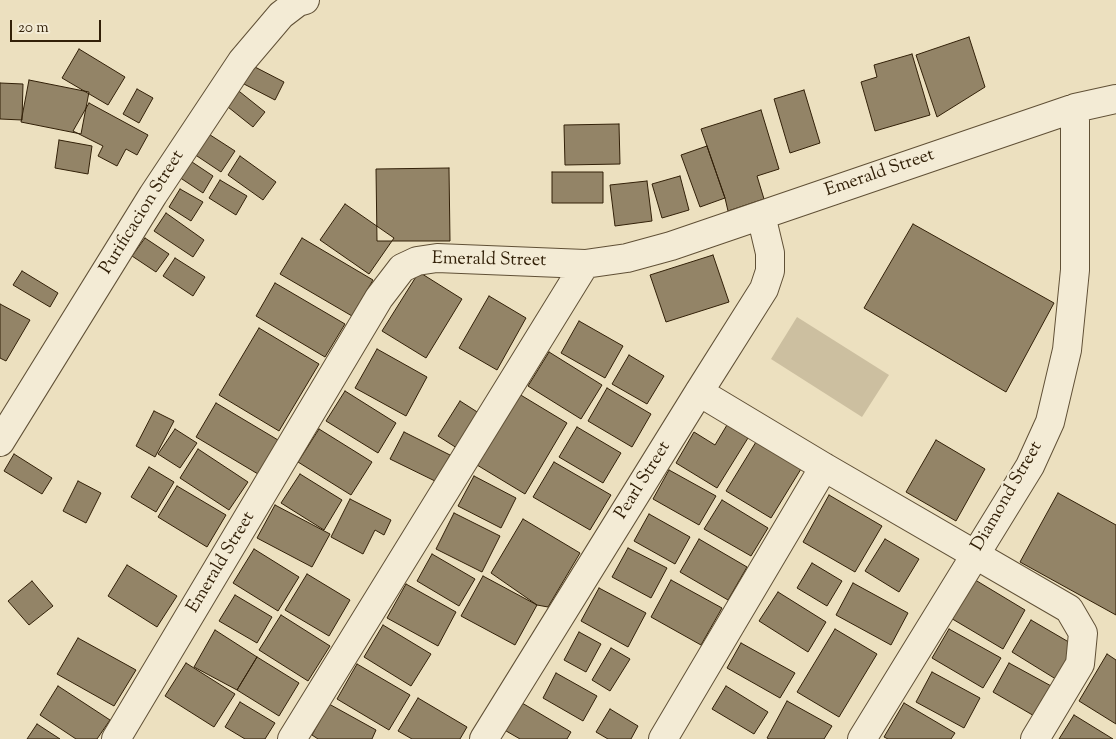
<!DOCTYPE html>
<html>
<head>
<meta charset="utf-8">
<style>
	body { margin:0 }
	#map { position:relative; width:1116px; height:739px; overflow:hidden; background:#ece0bf; font-family:"Sorts Mill Goudy",serif }
	canvas { display:block }
	.scale { position:absolute; left:10px; top:20px; width:91px; height:22px; box-sizing:border-box; border:2px solid #322008; border-top:0; padding-left:6px; font-size:15px; line-height:18px; white-space:nowrap; color:#322008; -webkit-text-stroke:4px #f3ebd5; paint-order:stroke }
</style>
</head>
<body>
<div id="map">
<canvas width="1116" height="739"></canvas>
<div class="scale">20 m</div>
</div>
<script>
const context = document.querySelector('canvas').getContext('2d');
context.lineJoin = 'round';
function fillPath(path, color) { context.fillStyle = color; context.fill(path, 'evenodd'); }
const poly = rows => new Path2D(rows.map(r => 'M' + r).join(''));
function stroke(path, color, width, dash) { context.strokeStyle = color; context.lineWidth = width; context.lineCap = dash ? 'butt' : 'round'; context.setLineDash(dash || []); context.stroke(path); }
function drawText(font, color, halo, rows, align = 'center') {
  context.font = font + ' "Sorts Mill Goudy",serif'; context.lineWidth = 4.5; context.setLineDash([]); context.textBaseline = 'middle'; context.strokeStyle = halo; context.fillStyle = color; for (const [text, x, y, turn = 0] of rows) {
    context.save(); context.translate(x, y); context.rotate((+turn || 0) * Math.PI / 180); context.textAlign = isNaN(turn) ? turn : align; if (halo) context.strokeText(text, 0, 0); context.fillText(text, 0, 0); context.restore();
  }
}
fillPath(poly([
	[797,317,889,375,862,417,771,359]
]), '#ccbfa0');
const building = poly([
	[969,37,985,87,937,117,916,55,969,37],
	[79,49,125,77,108,105,62,78,79,49],
	[912,54,930,115,875,131,861,82,877,77,874,65,912,54],
	[253,66,284,82,275,100,244,84,253,66],
	[29,80,89,92,81,134,21,122,29,80],
	[0,83,23,84,22,120,0,119,0,83],
	[235,88,265,112,253,127,223,103,235,88],
	[137,89,153,98,139,123,123,114,137,89],
	[804,90,820,143,790,153,774,99,804,90],
	[89,103,148,135,137,155,126,149,117,166,98,156,103,146,73,131,89,103],
	[761,110,779,169,757,176,764,199,728,211,725,198,701,129,761,110],
	[619,124,620,164,565,165,564,125,619,124],
	[204,131,235,151,221,172,191,152,204,131],
	[59,140,92,146,88,174,55,168,59,140],
	[707,146,725,198,700,207,681,155,707,146],
	[240,156,276,182,263,200,228,175,240,156],
	[186,158,213,176,203,193,176,175,186,158],
	[449,168,450,241,377,241,376,169,449,168],
	[552,172,603,172,603,203,552,203,552,172],
	[680,176,689,210,662,218,652,184,680,176],
	[220,180,247,196,236,215,209,198,220,180],
	[647,181,652,221,615,226,610,185,647,181],
	[180,189,203,202,191,221,169,207,180,189],
	[345,204,394,238,369,274,320,240,345,204],
	[166,213,204,240,193,257,154,231,166,213],
	[913,224,1054,303,1006,392,864,308,913,224],
	[145,238,169,254,156,272,132,256,145,238],
	[302,238,373,280,352,316,280,274,302,238],
	[713,255,729,302,666,322,650,275,713,255],
	[175,258,205,277,193,296,163,276,175,258],
	[22,271,58,293,50,307,13,285,22,271],
	[419,272,462,299,426,358,382,331,419,272],
	[275,283,345,324,325,357,256,316,275,283],
	[489,296,526,318,497,370,459,348,489,296],
	[0,304,30,320,6,361,0,358,0,304],
	[579,321,623,346,605,378,561,353,579,321],
	[259,328,319,364,279,431,219,395,259,328],
	[377,349,427,377,406,416,355,388,377,349],
	[549,352,602,385,581,419,528,386,549,352],
	[629,355,664,376,647,404,612,384,629,355],
	[607,388,651,414,632,447,588,421,607,388],
	[345,391,396,423,378,453,326,421,345,391],
	[519,394,567,423,525,494,477,465,519,394],
	[460,401,482,415,460,450,438,436,460,401],
	[216,403,278,440,258,474,196,437,216,403],
	[154,411,174,421,155,457,136,446,154,411],
	[727,425,748,438,717,488,676,463,694,432,715,445,727,425],
	[577,427,621,453,603,483,559,457,577,427],
	[175,429,197,443,180,468,158,454,175,429],
	[319,429,372,462,351,495,298,462,319,429],
	[404,432,450,455,437,482,390,459,404,432],
	[936,440,985,469,956,521,906,492,936,440],
	[756,442,801,469,771,518,726,491,756,442],
	[198,449,248,482,229,510,180,478,198,449],
	[14,454,52,478,42,494,4,471,14,454],
	[554,462,611,495,590,530,533,497,554,462],
	[149,467,174,482,156,512,131,497,149,467],
	[669,470,716,496,699,525,653,499,669,470],
	[300,474,342,500,324,530,281,503,300,474],
	[474,476,516,498,501,528,458,506,474,476],
	[78,481,101,493,86,523,63,511,78,481],
	[177,486,226,515,207,547,158,517,177,486],
	[1058,493,1116,525,1116,615,1020,562,1058,493],
	[829,495,882,526,855,572,803,542,829,495],
	[350,499,391,520,384,535,375,530,363,554,331,537,350,499],
	[722,500,768,528,751,556,704,529,722,500],
	[275,505,330,534,312,567,257,538,275,505],
	[454,513,500,536,482,572,436,549,454,513],
	[649,514,690,537,675,564,634,541,649,514],
	[523,519,580,553,548,607,537,605,491,573,523,519],
	[699,539,747,567,728,600,680,572,699,539],
	[885,539,919,559,899,592,865,571,885,539],
	[628,548,667,568,651,598,612,577,628,548],
	[254,549,299,577,278,611,233,583,254,549],
	[432,554,475,579,459,606,417,581,432,554],
	[812,563,842,581,827,606,797,588,812,563],
	[127,565,177,596,157,627,108,596,127,565],
	[307,574,350,600,329,636,285,610,307,574],
	[967,575,1025,610,1003,649,944,614,967,575],
	[483,576,537,605,515,645,461,616,483,576],
	[671,580,722,608,701,645,651,617,671,580],
	[32,581,53,606,29,625,8,601,32,581],
	[853,583,908,613,891,645,836,615,853,583],
	[406,584,456,612,438,646,387,618,406,584],
	[599,588,646,613,628,647,581,621,599,588],
	[778,592,826,622,808,652,759,621,778,592],
	[235,595,272,617,257,643,219,621,235,595],
	[281,615,330,646,308,681,259,650,281,615],
	[1031,620,1079,648,1059,681,1012,652,1031,620],
	[383,625,431,654,411,686,364,657,383,625],
	[835,629,877,654,839,717,797,692,835,629],
	[949,629,1001,658,983,688,932,658,949,629],
	[215,630,257,657,237,690,194,667,215,630],
	[579,632,601,644,586,672,564,660,579,632],
	[78,638,136,670,114,706,57,674,78,638],
	[741,643,795,673,780,698,727,668,741,643],
	[611,648,630,659,610,691,592,680,611,648],
	[1107,654,1116,660,1116,724,1079,701,1107,654],
	[257,657,299,683,279,716,237,690,257,657],
	[186,663,235,694,214,727,165,696,186,663],
	[1009,663,1053,687,1036,717,993,692,1009,663],
	[357,664,410,695,389,730,337,699,357,664],
	[932,672,980,698,964,728,916,702,932,672],
	[556,673,597,696,583,721,543,698,556,673],
	[58,686,110,720,97,739,76,739,40,715,58,686],
	[726,686,768,712,754,734,712,709,726,686],
	[418,698,467,727,460,739,412,739,398,731,418,698],
	[517,700,571,732,567,739,520,739,501,728,517,700],
	[787,701,832,726,824,739,769,739,767,738,787,701],
	[240,702,275,723,265,739,245,739,225,727,240,702],
	[904,703,955,733,951,739,888,739,884,737,904,703],
	[329,704,376,730,372,739,318,739,312,735,329,704],
	[610,709,638,726,631,739,608,739,596,732,610,709],
	[1074,715,1113,739,1059,739,1074,715],
	[37,724,60,739,27,739,37,724]
]);
fillPath(building, '#938467');
stroke(building, '#322008', 1);
const minor = poly([
	[699,392,824,467,1069,609,1083,633,1080,664,1035,739],
	[0,442,153,195,242,61,281,15,298,2,305,0],
	[116,739,379,298,402,268,417,261,437,258,585,264,627,258,671,246,1075,108,1116,99],
	[292,739,585,264],
	[484,739,699,392,764,289,770,271,770,253,761,215],
	[663,739,824,467],
	[862,739,1030,466,1050,422,1067,350,1075,270,1075,108]
]);
stroke(minor, '#605036', 30);
stroke(minor, '#f3ebd5', 28);
drawText('18px', '#322008', '#f3ebd5', [
	["Emerald Street",880,174,-19],
	["Purificacion Street",143,213,-58],
	["Emerald Street",489,261,1],
	["Pearl Street",644,481,-58],
	["Diamond Street",1008,497,-60],
	["Emerald Street",222,563,-59]
]);
</script>
</body>
</html>
